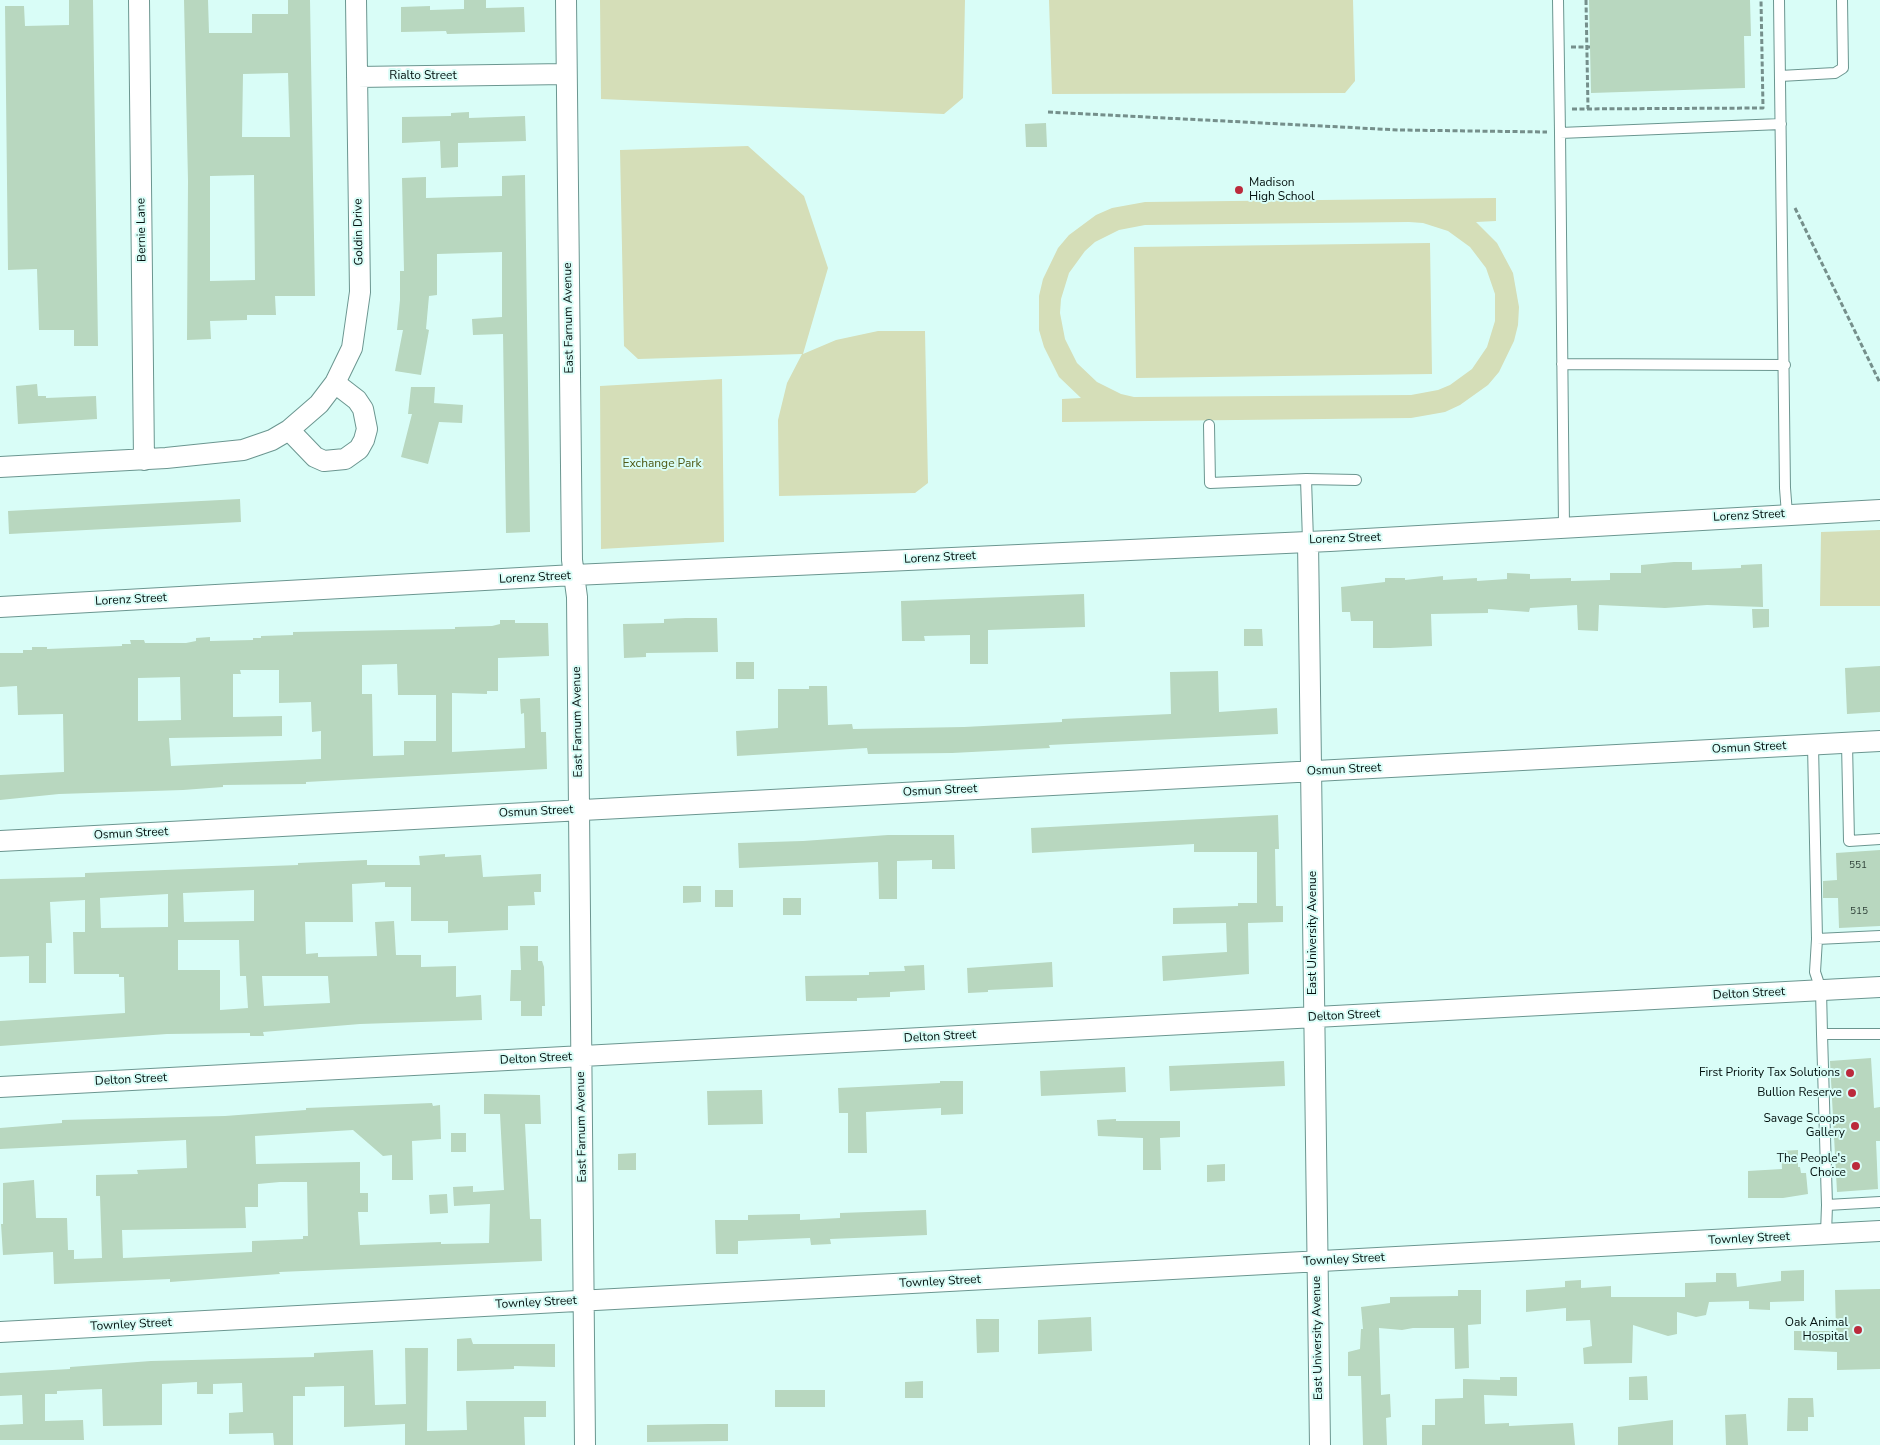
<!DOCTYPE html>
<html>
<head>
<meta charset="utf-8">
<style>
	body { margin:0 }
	canvas { display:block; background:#d9fdf7 }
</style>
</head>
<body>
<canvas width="1880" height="1445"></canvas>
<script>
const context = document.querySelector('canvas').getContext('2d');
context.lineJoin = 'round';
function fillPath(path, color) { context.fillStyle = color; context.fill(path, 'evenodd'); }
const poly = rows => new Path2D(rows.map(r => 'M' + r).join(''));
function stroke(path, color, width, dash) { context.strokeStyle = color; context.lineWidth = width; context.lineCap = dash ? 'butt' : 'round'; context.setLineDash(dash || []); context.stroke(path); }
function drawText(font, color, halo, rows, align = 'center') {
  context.font = font + ' "Nunito Sans",sans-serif'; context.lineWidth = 4; context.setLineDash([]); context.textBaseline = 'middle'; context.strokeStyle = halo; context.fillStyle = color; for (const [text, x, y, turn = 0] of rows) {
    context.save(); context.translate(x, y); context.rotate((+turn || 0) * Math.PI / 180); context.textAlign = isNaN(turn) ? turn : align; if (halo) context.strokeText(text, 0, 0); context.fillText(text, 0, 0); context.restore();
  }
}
fillPath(poly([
	[600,0,965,0,963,98,944,114,601,99],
	[1049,0,1353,0,1355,81,1345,93,1052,94],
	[748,146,804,196,828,268,803,354,836,340,878,331,925,331,928,483,915,493,779,496,778,420,787,383,802,354,638,359,624,346,620,150],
	[1496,198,1496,221,1476,222,1497,243,1513,273,1519,307,1518,325,1514,341,1499,372,1488,385,1460,405,1445,412,1411,418,1062,422,1062,399,1081,398,1059,377,1044,347,1039,330,1039,296,1043,279,1058,248,1069,235,1096,215,1112,208,1145,202],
	[1409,222,1423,223,1448,231,1470,247,1486,268,1495,294,1495,321,1487,347,1472,369,1450,385,1438,390,1411,395,1134,397,1121,394,1097,382,1077,363,1065,339,1060,313,1061,299,1069,273,1085,251,1095,242,1119,230,1145,225],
	[1430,243,1432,374,1136,378,1134,247],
	[722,379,724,542,601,549,600,386],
	[1880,530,1880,606,1820,606,1821,532]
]), '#d5deb8');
fillPath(poly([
	[69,0,93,0,98,346,74,346,74,330,39,330,37,269,8,270,5,6,24,6,25,26,69,25],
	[184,0,208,0,209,33,252,33,252,14,288,14,288,0,310,0,315,296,275,296,276,315,247,315,247,320,210,321,211,339,187,340,188,181],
	[288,73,290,137,242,137,243,74],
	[254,175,255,280,210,281,210,176],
	[464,0,486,0,486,8,524,7,525,32,447,34,446,31,401,32,401,7,430,6,430,10,464,9],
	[1589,0,1750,0,1751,36,1744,36,1745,88,1591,93],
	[469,112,469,118,525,116,526,141,458,143,458,167,441,168,440,141,402,143,402,117,451,116,451,113],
	[1046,123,1047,147,1026,147,1025,124],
	[525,175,530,532,506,533,503,334,473,335,472,319,502,317,502,252,437,254,437,295,429,296,426,329,429,330,421,375,395,371,403,330,397,330,400,300,400,271,404,271,402,178,426,177,426,198,460,197,502,196,502,176],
	[37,384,38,396,46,396,46,398,96,396,97,419,18,424,16,386],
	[411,387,435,387,434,403,463,405,462,423,439,422,428,464,401,457,412,414,408,414],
	[240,499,241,522,9,534,8,511],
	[1674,562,1692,562,1692,570,1741,568,1741,565,1762,564,1763,607,1707,605,1665,608,1599,605,1598,631,1578,630,1577,605,1530,608,1529,612,1488,609,1488,613,1431,614,1432,646,1390,648,1373,648,1373,621,1351,621,1350,612,1342,612,1341,587,1385,582,1385,578,1405,578,1405,580,1443,576,1443,580,1477,578,1477,581,1507,579,1507,573,1530,574,1530,579,1571,578,1571,581,1610,580,1610,573,1641,573,1641,565],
	[1084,594,1085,627,988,630,988,664,970,664,970,635,924,636,925,641,902,641,901,601],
	[1752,609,1769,609,1769,627,1753,628],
	[686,618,717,618,718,652,646,653,646,657,624,658,623,624,664,623,664,619],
	[500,620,515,620,515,623,548,623,549,656,498,658,498,691,487,691,487,694,452,693,452,752,525,748,524,713,521,714,520,699,540,698,541,732,546,732,547,769,306,782,306,784,223,785,223,787,183,790,59,794,0,800,0,775,64,772,63,714,18,715,17,686,0,687,0,653,23,653,23,650,32,650,32,647,47,647,47,649,122,646,122,644,131,644,130,640,144,640,145,643,186,643,196,641,196,638,210,637,210,641,253,640,253,638,261,638,261,636,293,635,293,632,455,629,455,627,492,626,500,624],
	[397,664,398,695,436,695,436,741,404,741,404,755,373,756,372,694,362,694,362,665],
	[240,670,279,670,279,703,311,702,312,732,321,731,321,759,171,766,169,738,282,736,282,716,233,717,233,674,241,674],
	[180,677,181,720,138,721,138,678],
	[1244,629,1262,629,1263,646,1244,646],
	[736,662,754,662,754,679,736,679],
	[1880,666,1880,712,1847,714,1845,668],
	[1218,671,1219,712,1277,708,1278,734,1049,745,1050,748,952,753,868,754,867,748,737,756,736,731,778,728,778,689,809,689,809,686,827,686,828,725,852,724,853,729,964,727,1062,722,1062,719,1171,714,1170,672],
	[1278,815,1279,849,1275,849,1276,906,1283,906,1283,922,1248,923,1249,974,1163,981,1162,956,1227,952,1226,923,1173,924,1173,908,1238,906,1238,903,1257,903,1257,852,1194,852,1194,844,1032,853,1031,828],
	[888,835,954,835,955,869,932,869,932,860,897,861,897,899,879,899,878,862,739,868,738,843,803,841],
	[1880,850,1880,926,1839,928,1838,898,1823,898,1823,881,1837,880,1836,853],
	[445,854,445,857,481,855,483,877,541,874,541,892,534,892,535,905,508,906,508,930,448,933,448,921,411,921,411,887,385,887,385,882,352,884,353,922,305,922,306,954,318,953,318,957,377,956,375,922,394,921,396,955,421,955,421,967,456,966,456,997,481,995,482,1020,360,1024,263,1032,264,1036,250,1036,250,1033,167,1034,0,1046,0,1021,125,1013,124,977,119,977,119,974,74,974,73,932,85,932,85,900,50,902,52,943,46,943,46,983,29,983,29,956,0,957,0,879,85,877,85,873,298,865,298,863,367,860,367,865,420,865,419,856],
	[254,890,254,921,184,922,183,893],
	[168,894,168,927,101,928,100,898],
	[178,940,239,940,240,976,246,976,248,1008,220,1010,220,970,178,970],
	[262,976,328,976,330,1003,264,1006],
	[683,886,701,886,701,902,683,903],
	[715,890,733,890,733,907,715,907],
	[783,898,801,898,801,915,783,915],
	[520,946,538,946,538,961,542,961,544,967,545,1006,542,1006,542,1016,521,1016,521,1001,510,1001,511,970,521,970],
	[1052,962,1053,987,988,990,988,992,968,993,967,968],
	[924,965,925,990,890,992,890,997,857,998,857,1001,806,1001,805,976,869,975,869,972,905,971,904,966],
	[1871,1058,1874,1108,1880,1107,1880,1141,1876,1141,1878,1189,1837,1192,1830,1061],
	[1284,1061,1285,1086,1170,1091,1169,1066],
	[1125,1067,1126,1092,1041,1096,1040,1071],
	[940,1081,963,1081,963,1114,941,1115,941,1108,866,1112,867,1153,848,1153,848,1113,839,1113,838,1088,940,1083],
	[762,1090,763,1124,708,1125,707,1091],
	[484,1094,540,1095,541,1124,525,1124,530,1219,541,1219,542,1261,279,1272,280,1274,170,1282,170,1279,54,1284,53,1252,3,1255,1,1224,3,1224,3,1183,34,1180,36,1218,67,1218,68,1250,74,1250,74,1259,102,1258,100,1196,96,1196,96,1175,138,1174,137,1170,187,1168,186,1140,0,1149,0,1128,62,1123,62,1120,225,1116,306,1110,306,1108,432,1103,433,1106,440,1105,441,1139,412,1141,413,1180,392,1180,392,1155,383,1156,353,1130,255,1136,256,1164,360,1162,360,1193,368,1193,368,1212,358,1212,360,1245,441,1242,441,1244,489,1243,490,1204,454,1206,453,1187,473,1186,473,1192,504,1190,500,1114,484,1114],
	[280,1182,307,1182,308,1236,303,1236,303,1239,252,1241,252,1252,123,1258,122,1230,246,1228,245,1207,258,1207,258,1184],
	[1116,1119,1116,1121,1180,1121,1180,1137,1160,1138,1161,1170,1143,1170,1143,1138,1098,1136,1097,1120],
	[451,1133,466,1133,466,1152,451,1152],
	[1798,1150,1798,1167,1800,1167,1801,1173,1806,1173,1808,1194,1783,1198,1748,1198,1748,1171,1782,1169,1781,1151],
	[636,1153,636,1170,618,1170,618,1154],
	[1225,1164,1225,1181,1207,1182,1207,1165],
	[447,1194,448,1213,430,1214,429,1195],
	[926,1210,927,1235,830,1239,831,1244,811,1245,810,1238,738,1241,738,1254,716,1254,715,1220,748,1220,748,1215,800,1214,800,1220,840,1218,840,1213],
	[1804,1270,1804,1301,1770,1302,1770,1310,1749,1309,1749,1301,1709,1302,1706,1315,1696,1317,1677,1312,1677,1334,1668,1336,1633,1325,1632,1363,1584,1364,1583,1348,1592,1346,1590,1320,1566,1321,1566,1308,1526,1312,1526,1290,1565,1287,1565,1281,1581,1280,1581,1288,1611,1286,1611,1297,1685,1297,1685,1283,1716,1282,1716,1273,1736,1273,1737,1287,1781,1281,1781,1271],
	[1880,1289,1880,1369,1837,1370,1837,1352,1794,1350,1794,1331,1836,1331,1835,1290],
	[1458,1290,1481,1290,1481,1324,1468,1325,1469,1368,1455,1369,1454,1328,1413,1328,1402,1330,1379,1328,1381,1395,1390,1394,1391,1417,1386,1418,1387,1445,1363,1445,1361,1376,1348,1376,1348,1352,1360,1349,1361,1329,1363,1329,1361,1307,1390,1303,1390,1297,1458,1296],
	[1091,1317,1092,1351,1038,1354,1038,1320],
	[976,1319,999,1319,999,1352,977,1353],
	[471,1338,473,1344,555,1344,555,1367,514,1366,514,1369,457,1371,457,1339],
	[405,1348,428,1348,427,1431,467,1430,466,1401,546,1401,546,1417,524,1417,525,1445,405,1445,405,1424,344,1427,344,1386,305,1387,305,1396,293,1396,293,1445,274,1445,273,1433,229,1434,229,1413,243,1412,242,1383,213,1384,213,1394,197,1394,197,1382,162,1384,162,1425,103,1426,102,1389,57,1391,57,1394,45,1394,45,1421,83,1420,84,1440,0,1440,0,1425,23,1424,22,1395,0,1396,0,1373,70,1369,70,1367,151,1361,314,1357,314,1353,373,1350,375,1405,406,1404],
	[1647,1376,1648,1400,1629,1400,1629,1377],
	[1500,1377,1517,1377,1517,1396,1484,1395,1485,1424,1509,1423,1509,1426,1573,1423,1575,1445,1422,1445,1422,1425,1435,1425,1435,1399,1463,1398,1463,1379,1500,1380],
	[923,1381,923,1398,905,1398,905,1382],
	[775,1390,825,1390,825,1407,775,1407],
	[1788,1398,1813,1398,1814,1417,1808,1417,1808,1431,1787,1431],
	[1746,1414,1748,1445,1726,1445,1725,1415],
	[1673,1420,1673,1445,1618,1445,1618,1427],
	[709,1424,728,1424,728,1441,647,1442,647,1425]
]), '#b8d7bf');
const service = poly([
	[1558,0,1560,133],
	[1779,0,1785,488,1787,514],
	[1780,76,1835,73,1843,68,1842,0],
	[1562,364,1785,365],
	[1209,425,1210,483,1306,479,1356,480],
	[1306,479,1308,541],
	[1564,527,1560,133,1781,124],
	[1847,743,1849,841,1880,839],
	[1813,745,1817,939,1815,972,1821,990,1822,1034],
	[1817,939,1880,936],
	[1827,1205,1822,1034,1880,1034],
	[1826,1234,1827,1205,1880,1202]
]);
const minor = poly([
	[139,0,144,460],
	[566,0,572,560,577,597,585,1445],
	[357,77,566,74],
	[289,430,315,457,324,461,345,459,359,449,364,440,367,429,363,409,357,400,335,383],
	[0,467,166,458,243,450,272,440,289,430,319,404,335,383,352,348,360,292,356,0],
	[1308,541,1320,1445],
	[0,607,574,575,1330,541,1880,510],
	[0,841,1880,741],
	[0,1087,1880,987],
	[0,1332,1880,1231]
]);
stroke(service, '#6b9690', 12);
stroke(minor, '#6b9690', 22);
stroke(poly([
	[1586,0,1588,109],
	[1571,47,1590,47],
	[1572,109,1763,108,1761,0],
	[1048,112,1399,130,1547,132],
	[1795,208,1880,383]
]), '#758f8b', 3, [5, 2.5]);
stroke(service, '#fff', 10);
stroke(minor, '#fff', 20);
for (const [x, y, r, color] of [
	[1239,190,5,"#bb2a3c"],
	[1850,1073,5,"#bb2a3c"],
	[1852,1093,5,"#bb2a3c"],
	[1855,1126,5,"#bb2a3c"],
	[1856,1166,5,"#bb2a3c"],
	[1858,1330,5,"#bb2a3c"]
]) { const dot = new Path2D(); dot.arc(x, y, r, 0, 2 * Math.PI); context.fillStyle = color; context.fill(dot); stroke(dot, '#d9fdf7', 2); }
drawText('10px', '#30423a', null, [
	["551",1858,866],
	["515",1859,912]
]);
drawText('12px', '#02100e', '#d9fdf7', [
	["Rialto Street",423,76],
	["Bernie Lane",142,230,-91],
	["Goldin Drive",359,232,-91],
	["East Farnum Avenue",569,318,-91],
	["Lorenz Street",1749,516,-3],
	["Lorenz Street",1345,539,-2],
	["Lorenz Street",940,558,-3],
	["Lorenz Street",535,578,-3],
	["Lorenz Street",131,600,-3],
	["East Farnum Avenue",578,722,-91],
	["Osmun Street",1749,748,-3],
	["Osmun Street",1344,770,-3],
	["Osmun Street",940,791,-3],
	["Osmun Street",536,812,-3],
	["Osmun Street",131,834,-3],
	["East University Avenue",1313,933,-90],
	["Delton Street",1749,994,-3],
	["Delton Street",1344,1016,-3],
	["Delton Street",940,1037,-3],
	["Delton Street",536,1059,-3],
	["Delton Street",131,1080,-3],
	["East Farnum Avenue",582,1127,-91],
	["Townley Street",1749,1239,-3],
	["Townley Street",1344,1260,-3],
	["Townley Street",940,1282,-3],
	["Townley Street",536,1303,-3],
	["Townley Street",131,1325,-3],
	["East University Avenue",1318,1338,-91]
]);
drawText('12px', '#02100e', '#d9fdf7', [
	["Madison",1249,183,"left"],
	["High School",1249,197,"left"],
	["First Priority Tax Solutions",1840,1073],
	["Bullion Reserve",1842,1093],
	["Savage Scoops",1845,1119],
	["Gallery",1845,1133],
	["The People's",1846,1159],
	["Choice",1846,1173],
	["Oak Animal",1848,1323],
	["Hospital",1848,1337]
], 'right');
drawText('12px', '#4e5916', '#d9fdf7', [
	["Exchange Park",662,464]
]);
</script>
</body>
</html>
